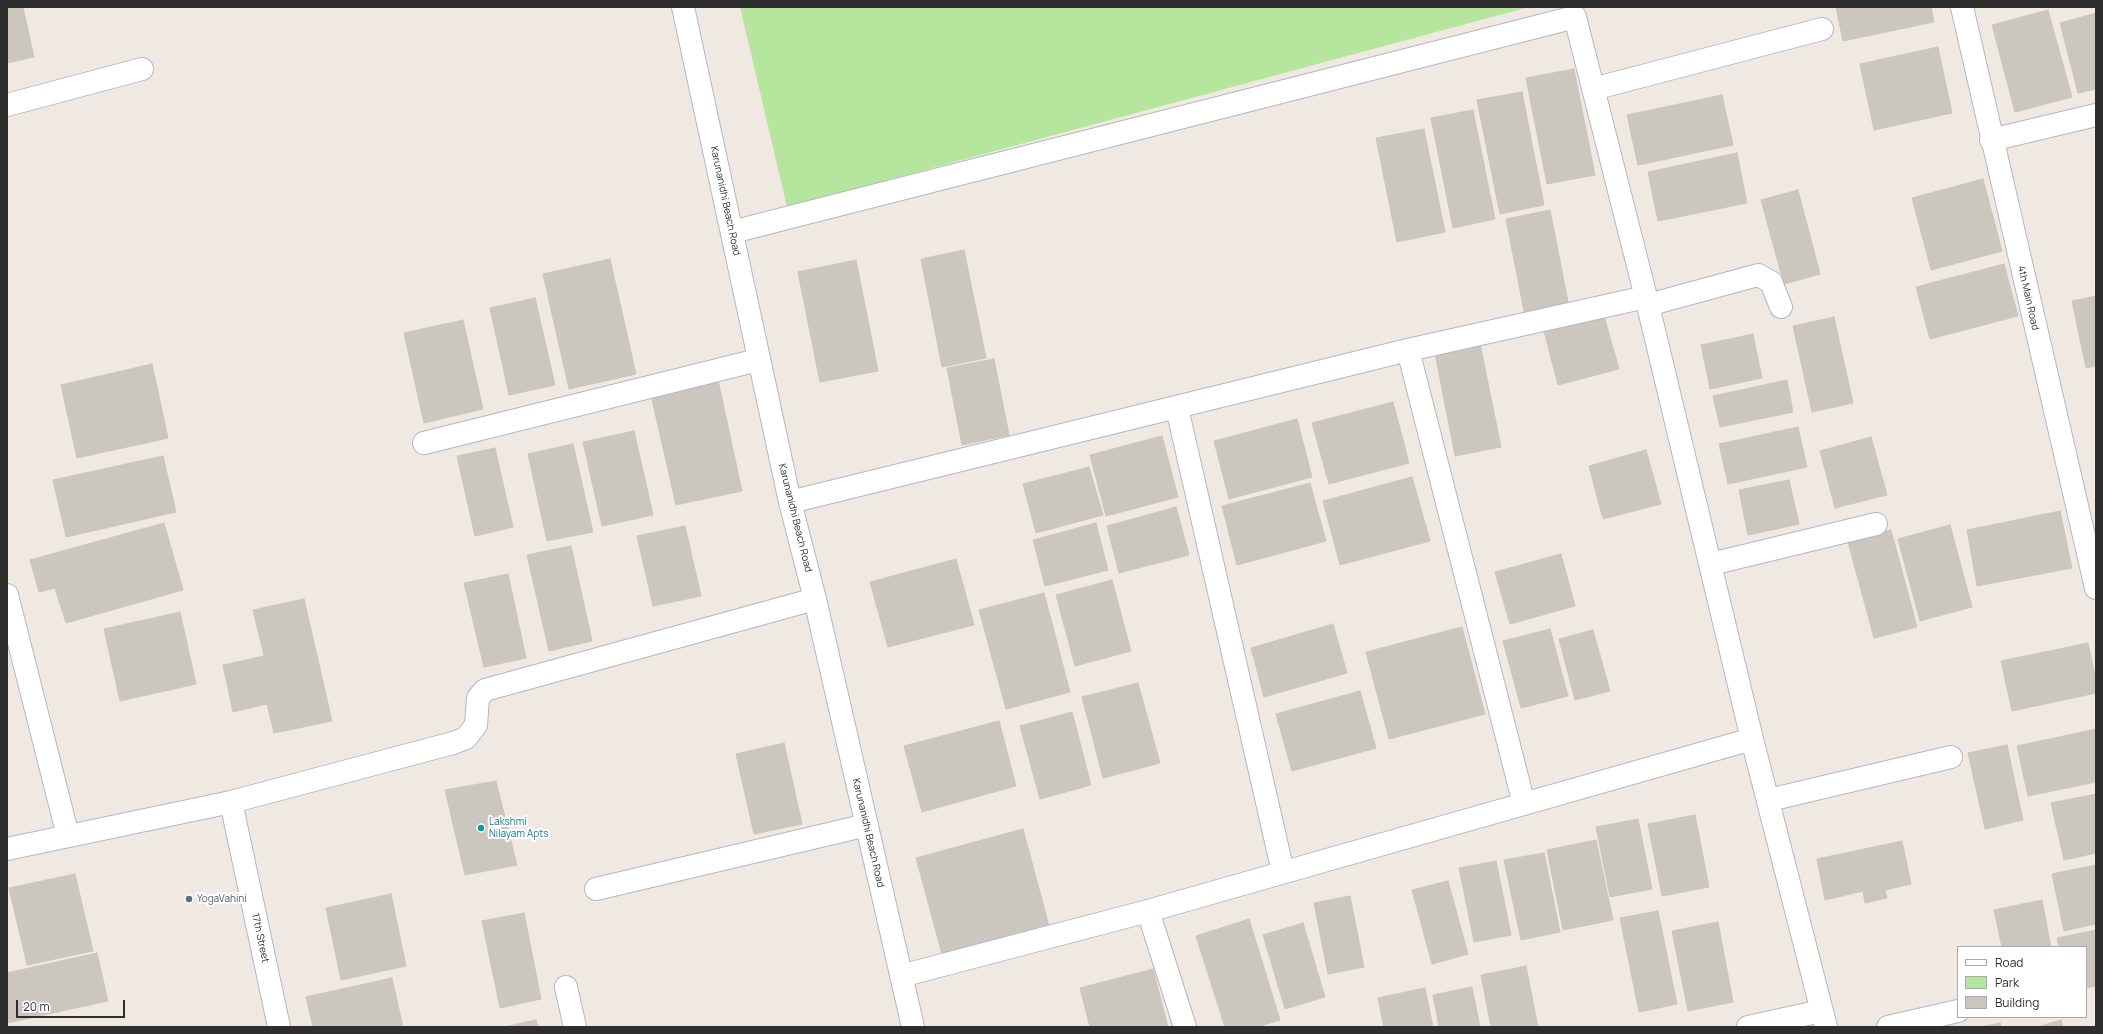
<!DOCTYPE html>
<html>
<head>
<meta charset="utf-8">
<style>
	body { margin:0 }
	#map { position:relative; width:2103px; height:1034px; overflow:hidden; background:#efe9e1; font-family:Manrope,sans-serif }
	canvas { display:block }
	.frame { position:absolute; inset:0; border:8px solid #2e2e2e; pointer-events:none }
	.legend { position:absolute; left:1957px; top:946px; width:130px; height:72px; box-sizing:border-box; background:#fff; border:1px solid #ababab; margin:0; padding:5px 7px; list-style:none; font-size:12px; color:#2e2e2e }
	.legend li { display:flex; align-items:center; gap:8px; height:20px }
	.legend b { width:20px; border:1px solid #ababab }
	.scale { position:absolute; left:16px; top:1000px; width:109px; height:18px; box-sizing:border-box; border:2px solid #2e2e2e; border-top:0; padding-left:5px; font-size:12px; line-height:14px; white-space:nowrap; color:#2e2e2e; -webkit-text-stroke:3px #fff; paint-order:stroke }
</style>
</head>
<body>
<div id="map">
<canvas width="2103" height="1034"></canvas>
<div class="frame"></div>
<ul class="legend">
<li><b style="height:5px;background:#fff"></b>Road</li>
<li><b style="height:11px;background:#b6e59e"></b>Park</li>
<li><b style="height:11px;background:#cbc7bf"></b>Building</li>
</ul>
<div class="scale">20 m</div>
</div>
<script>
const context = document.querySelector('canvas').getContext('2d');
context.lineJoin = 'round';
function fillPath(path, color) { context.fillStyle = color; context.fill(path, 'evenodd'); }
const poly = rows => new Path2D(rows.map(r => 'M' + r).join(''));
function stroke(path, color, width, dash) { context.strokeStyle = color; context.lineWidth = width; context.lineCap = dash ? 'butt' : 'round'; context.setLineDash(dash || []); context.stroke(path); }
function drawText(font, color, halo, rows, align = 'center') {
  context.font = font + ' Manrope,sans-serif'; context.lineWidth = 4; context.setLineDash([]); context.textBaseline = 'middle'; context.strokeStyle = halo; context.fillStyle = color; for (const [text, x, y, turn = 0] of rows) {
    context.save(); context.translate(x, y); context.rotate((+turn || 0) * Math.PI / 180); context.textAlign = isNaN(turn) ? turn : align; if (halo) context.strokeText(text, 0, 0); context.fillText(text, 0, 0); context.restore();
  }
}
fillPath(poly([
	[740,7,1529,7,787,207]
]), '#b6e59e');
const building = poly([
	[7,7,23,7,34,57,7,63,7,7],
	[1836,7,1931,7,1934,22,1843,41,1836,7],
	[2048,10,2072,97,2015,112,1992,25,2048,10],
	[2096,13,2096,89,2078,93,2060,23,2096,13],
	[1938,47,1952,113,1874,130,1860,64,1938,47],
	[1574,69,1595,175,1547,184,1526,78,1574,69],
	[1522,92,1544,205,1500,214,1477,100,1522,92],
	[1722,95,1733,145,1638,165,1627,115,1722,95],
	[1473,110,1495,219,1453,228,1431,118,1473,110],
	[1424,129,1445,232,1397,242,1376,138,1424,129],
	[1737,153,1747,203,1658,221,1648,172,1737,153],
	[1983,179,2002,251,1931,270,1912,198,1983,179],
	[1798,190,1820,274,1784,284,1761,200,1798,190],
	[1550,210,1569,307,1525,316,1506,219,1550,210],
	[964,250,986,358,942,367,921,259,964,250],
	[610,259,636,374,569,389,543,274,610,259],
	[856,260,878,371,820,382,798,272,856,260],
	[2004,264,2018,316,1930,339,1916,287,2004,264],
	[2096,296,2096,366,2086,368,2072,301,2096,296],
	[535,298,555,385,509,395,490,308,535,298],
	[1604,316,1619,369,1558,385,1544,331,1604,316],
	[1834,317,1853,403,1812,412,1793,326,1834,317],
	[463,320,483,409,424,423,404,333,463,320],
	[1753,334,1762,378,1710,389,1701,345,1753,334],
	[1479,339,1501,447,1455,456,1434,348,1479,339],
	[994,359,1009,435,962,445,947,368,994,359],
	[152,364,168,438,77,458,61,385,152,364],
	[718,380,742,491,676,505,651,395,718,380],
	[1787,380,1793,412,1720,427,1713,396,1787,380],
	[1393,402,1409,463,1329,484,1312,423,1393,402],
	[1297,419,1312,477,1229,499,1214,441,1297,419],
	[1798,427,1807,467,1728,484,1719,444,1798,427],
	[634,431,653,515,602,526,583,442,634,431],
	[1162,436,1178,497,1106,516,1090,455,1162,436],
	[1871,437,1887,495,1835,508,1820,451,1871,437],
	[573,444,593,532,547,541,528,454,573,444],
	[495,448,513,527,475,536,457,456,495,448],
	[1646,450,1661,504,1603,519,1589,466,1646,450],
	[163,456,176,512,66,537,53,480,163,456],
	[1089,467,1103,515,1036,533,1023,484,1089,467],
	[1412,477,1430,541,1340,565,1323,501,1412,477],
	[1789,480,1799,524,1748,535,1739,490,1789,480],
	[1310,483,1326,541,1237,565,1222,506,1310,483],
	[1176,507,1189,555,1119,573,1107,526,1176,507],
	[2060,511,2072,568,1977,586,1967,530,2060,511],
	[164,523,183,590,66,623,55,588,39,592,30,560,164,523],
	[1096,523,1108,570,1045,586,1033,540,1096,523],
	[1950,525,1972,607,1920,621,1898,539,1950,525],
	[685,526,701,596,653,606,637,536,685,526],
	[1891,530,1917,627,1874,638,1848,542,1891,530],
	[571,546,592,641,549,651,527,555,571,546],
	[1561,554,1575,606,1510,624,1495,572,1561,554],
	[956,559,974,625,888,647,870,582,956,559],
	[508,574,526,658,484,667,464,583,508,574],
	[1112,580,1131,651,1075,666,1056,595,1112,580],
	[1044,593,1070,692,1006,709,979,610,1044,593],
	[304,599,332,721,274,733,267,704,233,712,223,665,264,656,253,610,304,599],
	[180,612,196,684,120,701,104,629,180,612],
	[1333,624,1347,673,1264,697,1251,648,1333,624],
	[1462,627,1485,714,1389,739,1366,652,1462,627],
	[1550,629,1568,696,1521,708,1503,641,1550,629],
	[1593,630,1610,691,1575,700,1559,639,1593,630],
	[2088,643,2096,680,2096,693,2012,711,2001,661,2088,643],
	[1138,683,1160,763,1103,778,1082,697,1138,683],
	[1360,691,1376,748,1292,771,1276,714,1360,691],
	[1072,712,1091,785,1040,799,1020,726,1072,712],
	[999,721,1016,786,922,812,904,746,999,721],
	[2096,729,2096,782,2028,796,2017,746,2096,729],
	[784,743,802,824,754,834,736,754,784,743],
	[2007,745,2023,820,1985,829,1968,753,2007,745],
	[496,781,517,865,465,875,445,790,496,781],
	[2096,794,2096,853,2064,860,2051,803,2096,794],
	[1695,815,1709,887,1662,896,1648,824,1695,815],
	[1638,819,1652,889,1610,897,1596,827,1638,819],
	[1023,829,1049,926,942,954,916,858,1023,829],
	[1596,840,1613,920,1563,930,1547,850,1596,840],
	[1902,841,1911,884,1885,890,1887,898,1865,903,1863,891,1825,900,1817,859,1902,841],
	[1544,853,1560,932,1521,940,1504,860,1544,853],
	[1496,861,1511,935,1474,942,1459,868,1496,861],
	[2096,865,2096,924,2064,931,2052,874,2096,865],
	[75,874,93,951,27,965,9,888,75,874],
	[1448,881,1468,954,1432,964,1412,890,1448,881],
	[391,894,406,966,341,980,326,908,391,894],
	[1350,896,1364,967,1328,974,1314,903,1350,896],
	[2042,900,2051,947,2002,947,1994,910,2042,900],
	[1658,911,1677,1004,1639,1012,1620,918,1658,911],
	[524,913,541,999,500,1008,482,921,524,913],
	[1249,919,1280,1020,1257,1027,1225,1027,1196,936,1249,919],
	[1718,922,1733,1002,1688,1011,1672,931,1718,922],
	[1303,923,1325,997,1285,1009,1263,935,1303,923],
	[2096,930,2096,986,2086,988,2086,947,2059,947,2057,938,2096,930],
	[97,953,108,1001,7,1023,7,973,97,953],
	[1526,966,1538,1027,1491,1027,1481,975,1526,966],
	[1153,969,1168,1027,1090,1027,1080,988,1153,969],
	[392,978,403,1027,313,1027,306,997,392,978],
	[1472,987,1480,1027,1439,1027,1433,995,1472,987],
	[1425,988,1433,1027,1384,1027,1378,998,1425,988],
	[536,1020,538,1027,504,1027,536,1020],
	[2061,1020,2063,1027,2038,1027,2061,1020],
	[2000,1023,2001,1027,1980,1027,2000,1023]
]);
fillPath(building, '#cbc7bf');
stroke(building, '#cbc5ba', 1);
const street = poly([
	[683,7,790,502,815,599,913,1027],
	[1962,7,2096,588],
	[1593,89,1822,29],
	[7,105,142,69],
	[1991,140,2096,115],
	[732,232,1575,17,1646,297,1752,739,1826,1027],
	[1648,305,1758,275,1771,282,1781,307],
	[1408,350,1524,804],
	[1177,408,1283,872],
	[424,443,758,360],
	[790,502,1408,350,1646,297],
	[1711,564,1876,524],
	[7,595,68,836],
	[1769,800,1951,757],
	[231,802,279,1027],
	[7,849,231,802,453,743,466,738,476,725,478,698,485,690,815,599],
	[596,889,867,825],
	[1148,911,1185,1027],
	[901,976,1148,911,1752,739],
	[566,987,575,1027],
	[1748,1027,1821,1011],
	[1888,1027,1958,1011]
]);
stroke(street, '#b4b7c1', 24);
stroke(street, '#fff', 22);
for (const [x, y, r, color] of [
	[481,828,4,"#0f9aa8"],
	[189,899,4,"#5c6f8a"]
]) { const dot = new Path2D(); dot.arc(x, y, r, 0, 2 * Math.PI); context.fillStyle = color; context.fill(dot); stroke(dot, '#fff', 1.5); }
drawText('10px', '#2e2e2e', '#fff', [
	["Karunanidhi Beach Road",725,201,78],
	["4th Main Road",2028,298,77],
	["Karunanidhi Beach Road",795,518,76],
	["Karunanidhi Beach Road",868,833,77],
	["17th Street",260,938,78]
]);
drawText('10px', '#0d838f', '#fff', [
	["Lakshmi",489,822],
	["Nilayam Apts",489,834]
], 'left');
drawText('10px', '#4e5e75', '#fff', [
	["YogaVahini",197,899]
], 'left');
</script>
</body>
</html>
